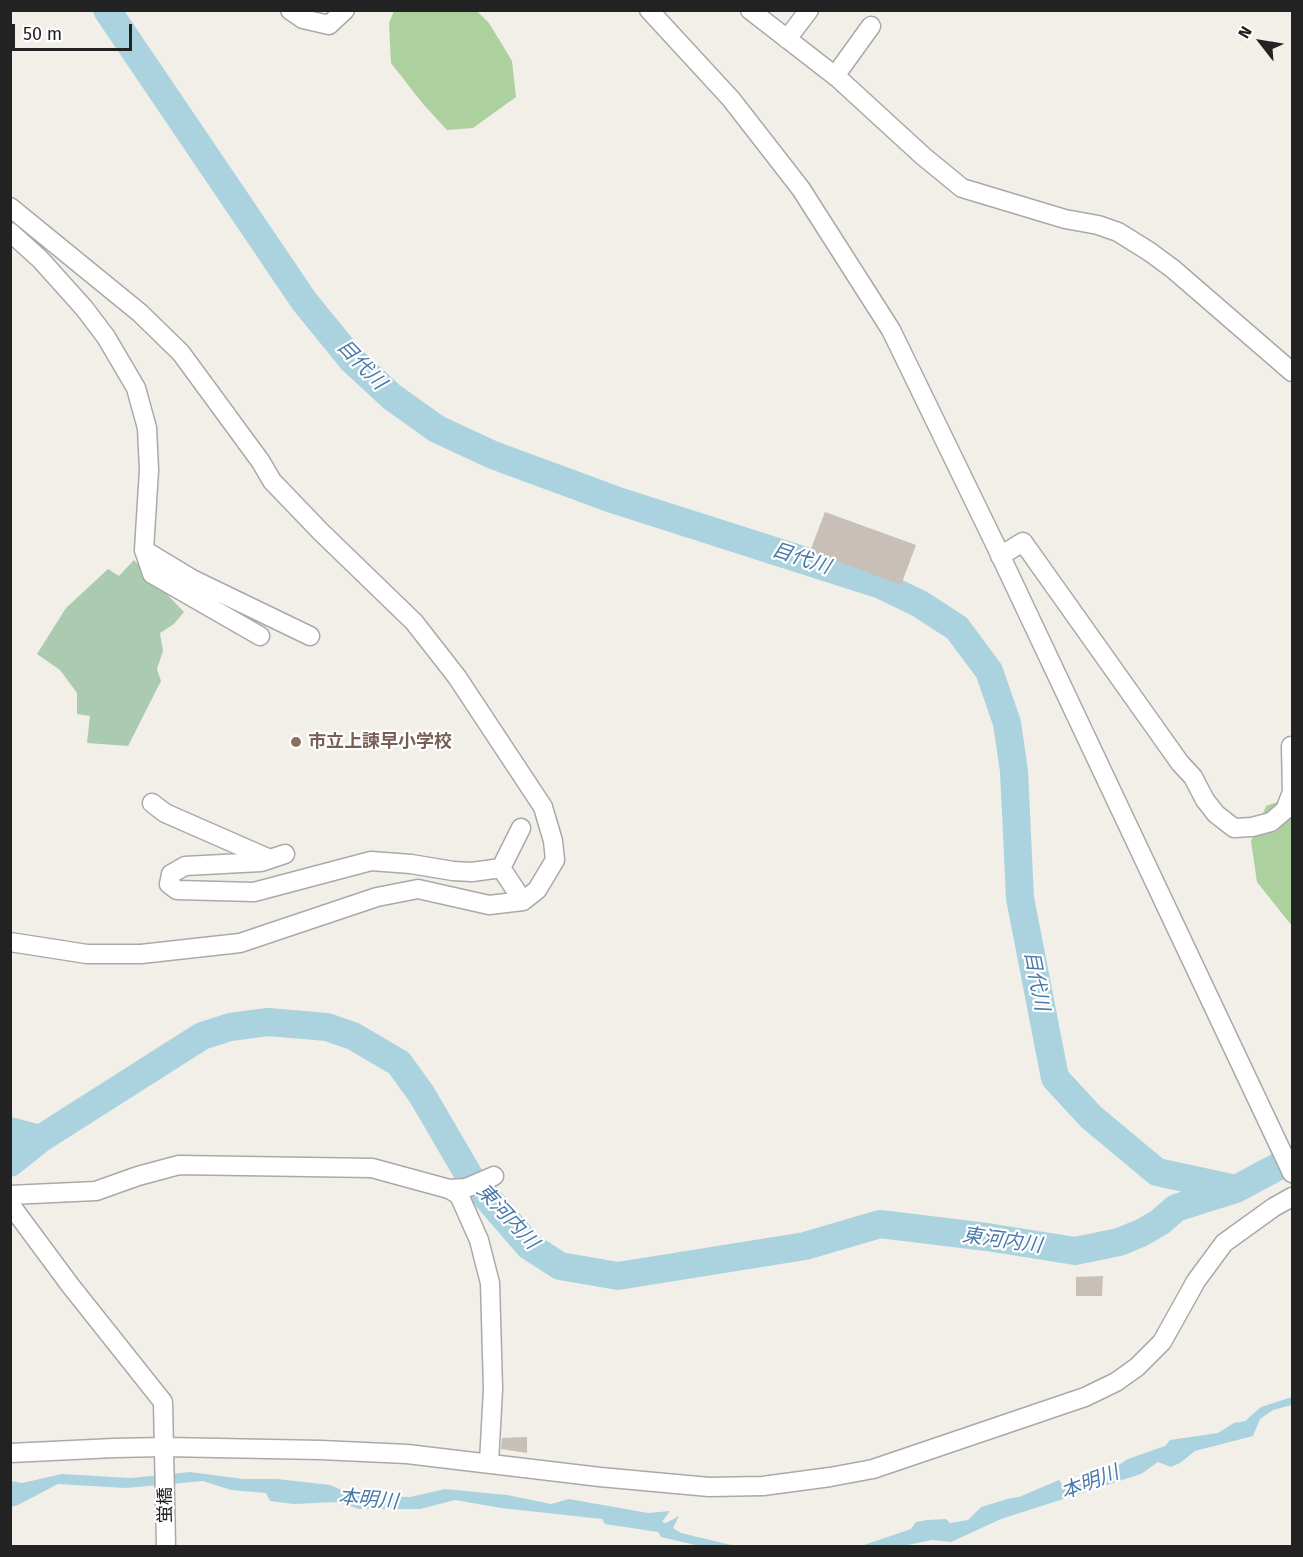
<!DOCTYPE html>
<html>
<head>
<meta charset="utf-8">
<style>
	body { margin:0 }
	#map { position:relative; width:1303px; height:1557px; overflow:hidden; background:#f2efe9; font-family:"Fira Sans",sans-serif }
	canvas { display:block }
	.frame { position:absolute; inset:0; border:12px solid #222; pointer-events:none }
	.north { position:absolute; left:1231px; top:12px; width:60px; height:60px; -webkit-text-stroke:4px #fff; paint-order:stroke; rotate:301deg; font-size:16px; font-weight:700; line-height:24px; text-align:center; color:#222 }
	.north::after { content:''; display:block; margin:auto; width:21px; height:27px; background:#222; clip-path:polygon(50% 0,100% 100%,50% 72%,0 100%) }
	.scale { position:absolute; left:12px; top:24px; width:120px; height:27px; box-sizing:border-box; border:3px solid #222; border-top:0; padding-left:8px; font-size:18px; line-height:21px; white-space:nowrap; color:#222; -webkit-text-stroke:4px #fff; paint-order:stroke }
</style>
</head>
<body>
<div id="map">
<canvas width="1303" height="1557"></canvas>
<div class="frame"></div>
<div class="north">N</div>
<div class="scale">50 m</div>
</div>
<script>
const context = document.querySelector('canvas').getContext('2d');
context.lineJoin = 'round';
function fillPath(path, color) { context.fillStyle = color; context.fill(path, 'evenodd'); }
const poly = rows => new Path2D(rows.map(r => 'M' + r).join(''));
function stroke(path, color, width, dash) { context.strokeStyle = color; context.lineWidth = width; context.lineCap = dash ? 'butt' : 'round'; context.setLineDash(dash || []); context.stroke(path); }
function drawText(font, color, halo, rows, align = 'center') {
  context.font = font + ' "Fira Sans","Noto Sans JP",sans-serif'; context.lineWidth = 4.5; context.setLineDash([]); context.textBaseline = 'middle'; context.strokeStyle = halo; context.fillStyle = color; for (const [text, x, y, turn = 0] of rows) {
    context.save(); context.translate(x, y); context.rotate((+turn || 0) * Math.PI / 180); context.textAlign = isNaN(turn) ? turn : align; if (halo) context.strokeText(text, 0, 0); context.fillText(text, 0, 0); context.restore();
  }
}
fillPath(poly([
	[394,11,477,11,489,23,512,61,516,97,473,128,447,130,423,104,391,63,389,23],
	[1292,797,1292,926,1257,882,1251,841,1266,806]
]), '#add19e');
fillPath(poly([
	[134,560,184,612,174,624,160,633,163,651,157,669,161,681,128,746,87,743,90,716,77,714,77,693,60,670,37,654,66,608,108,569,119,576]
]), '#aacbaf');
fillPath(poly([
	[1292,1397,1292,1405,1273,1410,1260,1419,1253,1436,1195,1451,1180,1463,1171,1467,1158,1462,1141,1474,1001,1519,951,1542,932,1540,903,1546,813,1546,864,1545,911,1529,916,1522,927,1520,946,1519,950,1523,968,1520,981,1507,1011,1498,1019,1497,1059,1480,1064,1487,1072,1487,1101,1476,1128,1459,1165,1446,1170,1440,1218,1433,1234,1423,1245,1421,1261,1407],
	[190,1472,243,1479,277,1479,330,1485,355,1496,410,1497,445,1489,507,1495,551,1504,569,1499,648,1513,670,1511,662,1522,666,1523,679,1516,673,1528,681,1533,731,1545,749,1546,700,1546,661,1537,658,1532,605,1524,602,1519,501,1508,455,1500,420,1509,359,1509,337,1502,294,1504,270,1501,266,1493,231,1490,203,1481,126,1488,58,1484,18,1505,11,1507,11,1481,22,1483,62,1474,131,1478]
]), '#aad3df');
stroke(poly([
	[107,10,304,301,352,360,392,397,437,429,493,455,615,500,881,585,920,604,957,628,989,671,1007,723,1014,771,1020,898,1055,1078,1091,1117,1157,1172,1236,1189],
	[10,1131,40,1139],
	[10,1163,40,1139,202,1036,230,1027,268,1022,327,1027,353,1036,399,1063,422,1095,471,1179,529,1246,560,1266,618,1276,805,1246,880,1224,987,1237,1075,1251,1119,1242,1141,1233,1160,1222,1176,1208,1236,1189,1292,1159]
]), '#aad3df', 28);
fillPath(poly([
	[825,512,916,545,901,585,810,551],
	[1103,1276,1102,1296,1076,1296,1076,1277],
	[527,1437,527,1453,501,1449,502,1438]
]), '#c7bfb8');
const minor = poly([
	[290,10,303,19,329,25,345,10],
	[649,10,731,99,801,189,891,330,995,544,1292,1173],
	[750,10,839,79,923,156,962,188,1065,219,1098,225,1118,232,1150,252,1173,269,1292,372],
	[787,39,809,10],
	[835,76,871,26],
	[10,207,140,313,181,353,261,462,272,481,321,532,414,622,457,677,543,807,553,841,555,860,537,890,523,901,489,905,418,889,377,897,240,943,141,954,87,954,10,942],
	[10,232,40,259,84,308,106,337,136,388,147,428,149,470,144,550,192,579,310,636],
	[144,550,152,574,260,636],
	[1000,556,1023,542,1180,763,1193,777,1205,800,1216,814,1234,828,1252,827,1271,822,1285,810,1292,792,1291,746],
	[152,803,165,813,270,859],
	[521,828,501,868,523,901],
	[285,854,261,862,185,866,171,874,169,884,177,890,254,892,371,861,411,864,453,871,472,872,501,868],
	[449,1189,459,1195,479,1240,490,1283,493,1389,489,1462],
	[10,1195,96,1191,138,1176,179,1165,372,1168,449,1189,466,1188,494,1176],
	[10,1204,70,1285,163,1402,166,1546],
	[10,1453,114,1448,165,1447,321,1450,407,1454,600,1477,709,1487,763,1486,830,1477,873,1469,1085,1397,1116,1382,1137,1367,1162,1342,1196,1281,1224,1243,1274,1207,1292,1197]
]);
stroke(minor, '#a9a9a9', 21);
stroke(minor, '#fff', 18);
for (const [x, y, r, color] of [
	[296,742,6,"#8d6e63"]
]) { const dot = new Path2D(); dot.arc(x, y, r, 0, 2 * Math.PI); context.fillStyle = color; context.fill(dot); stroke(dot, '#fff', 2); }
drawText('bold 18px', '#785e54', '#fff', [
	["市立上諫早小学校",308,742]
], 'left');
drawText('18px', '#222', '#fff', [
	["蛍橋",166,1505,-90]
]);
drawText('italic 20px', '#4a7aab', '#fff', [
	["目代川",361,365,46],
	["目代川",801,559,18],
	["目代川",1036,981,79],
	["東河内川",507,1217,47],
	["東河内川",1002,1241,8],
	["本明川",1090,1483,-21],
	["本明川",368,1500,5]
]);
</script>
</body>
</html>
